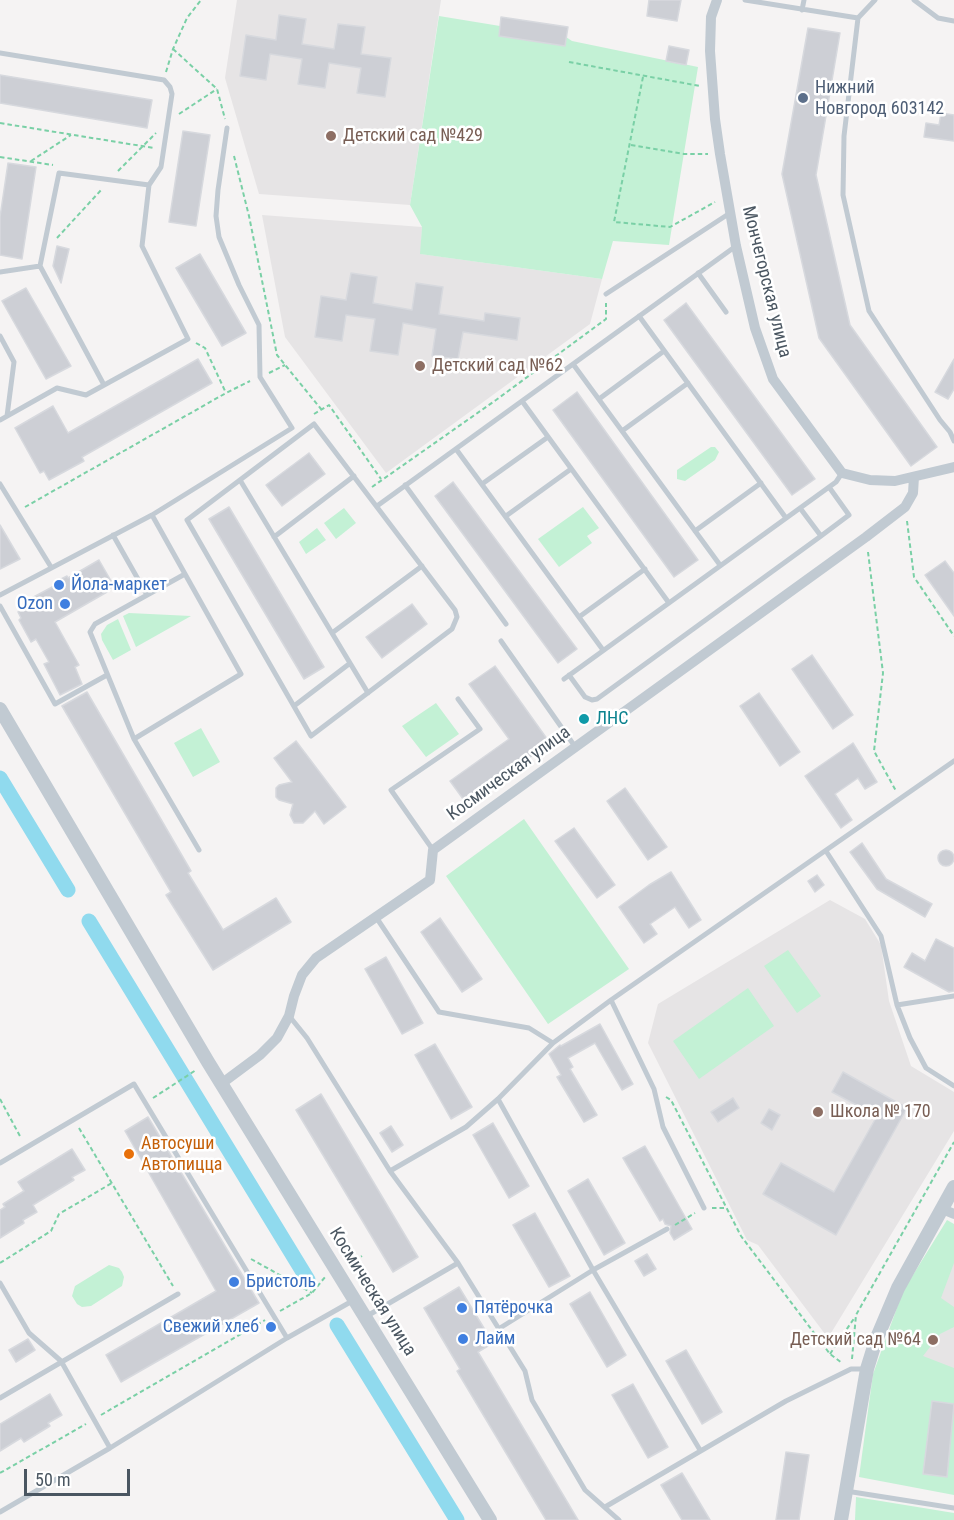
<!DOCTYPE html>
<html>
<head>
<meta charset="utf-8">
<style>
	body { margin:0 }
	#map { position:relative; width:954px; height:1520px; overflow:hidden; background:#f5f3f3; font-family:"Roboto Condensed",sans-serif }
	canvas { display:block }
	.scale { position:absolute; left:24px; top:1469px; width:106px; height:27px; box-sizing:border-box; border:3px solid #4a5661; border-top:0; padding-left:8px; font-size:18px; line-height:21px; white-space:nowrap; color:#4a5661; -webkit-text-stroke:4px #fff; paint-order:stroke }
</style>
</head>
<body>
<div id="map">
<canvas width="954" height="1520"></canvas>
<div class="scale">50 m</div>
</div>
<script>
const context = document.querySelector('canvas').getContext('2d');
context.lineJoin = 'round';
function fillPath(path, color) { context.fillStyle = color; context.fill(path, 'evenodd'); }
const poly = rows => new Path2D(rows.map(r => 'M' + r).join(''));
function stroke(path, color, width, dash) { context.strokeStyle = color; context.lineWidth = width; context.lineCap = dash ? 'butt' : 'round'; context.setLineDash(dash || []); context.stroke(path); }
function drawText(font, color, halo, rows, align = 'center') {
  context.font = font + ' "Roboto Condensed",sans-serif'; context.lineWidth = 5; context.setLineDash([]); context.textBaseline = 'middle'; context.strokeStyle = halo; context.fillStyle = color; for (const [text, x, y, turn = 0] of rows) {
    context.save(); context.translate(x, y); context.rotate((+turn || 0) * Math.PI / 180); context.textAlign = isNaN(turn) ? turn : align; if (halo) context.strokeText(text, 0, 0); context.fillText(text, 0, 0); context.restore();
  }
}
fillPath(poly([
	[237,0,441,0,410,205,259,194,225,78],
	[262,215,422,227,421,254,602,279,590,324,386,473,285,337],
	[830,900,865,919,881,945,889,1001,911,1066,954,1092,954,1131,828,1338,758,1245,747,1240,648,1043,658,1004],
	[954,1246,954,1389,901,1378]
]), '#e6e4e5');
fillPath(poly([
	[439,16,500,26,501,17,568,27,566,37,572,41,698,67,669,245,613,241,602,279,420,254,422,227,410,205],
	[711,447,715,447,719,452,715,460,685,481,677,479,677,470],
	[583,507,599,528,587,536,592,543,559,567,538,539],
	[344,508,356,523,336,539,324,523],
	[317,528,326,540,306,554,299,542],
	[129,613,191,616,136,647,123,616],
	[118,619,131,650,113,660,102,640,101,634,107,625],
	[436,703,459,734,426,757,402,726],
	[201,728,220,762,193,777,174,743],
	[524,819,629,969,548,1024,446,876],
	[788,950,821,996,797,1013,764,966],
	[748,988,774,1026,699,1079,673,1041],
	[947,1220,954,1224,954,1263,941,1298,954,1307,954,1327,940,1334,923,1356,954,1368,954,1495,859,1477,873,1374,903,1291],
	[109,1265,119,1268,122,1272,124,1277,122,1286,91,1306,82,1307,77,1304,72,1296,75,1286],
	[856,1497,954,1513,954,1520,855,1520]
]), '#c3f1d5');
stroke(poly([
	[0,778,68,890],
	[89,921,308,1280],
	[337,1325,457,1520]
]), '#90daee', 15);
const building = poly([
	[649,0,681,0,677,21,647,16,649,0],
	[279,15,306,19,302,44,334,49,338,24,365,27,361,54,391,58,385,97,357,93,361,68,329,63,325,88,298,84,302,59,270,54,266,80,240,76,246,35,276,40,279,15],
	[501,17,568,27,565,46,499,36,501,17],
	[808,28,840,33,816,175,850,325,937,447,911,466,819,338,782,174,808,28],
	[669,46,689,50,686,65,666,61,669,46],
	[0,75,152,100,147,128,0,103,0,75],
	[941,113,954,115,954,141,924,137,926,123,939,125,941,113],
	[183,131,210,135,196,226,169,222,183,131],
	[8,163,36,167,22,259,0,255,0,217,8,163],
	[57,246,69,249,61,283,53,266,57,246],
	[200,254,246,333,222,346,176,268,200,254],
	[351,273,377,277,373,303,412,310,416,283,443,287,439,314,484,321,485,313,520,318,517,340,463,332,458,359,432,356,436,329,403,323,398,355,370,351,375,319,346,315,342,341,315,337,321,296,346,300,351,273],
	[26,288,71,366,46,379,2,301,26,288],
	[686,303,815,479,792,495,664,320,686,303],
	[198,359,212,383,82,457,84,461,49,480,44,471,40,473,15,428,53,406,68,433,198,359],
	[954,359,954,389,948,399,935,392,954,359],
	[577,392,698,560,674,577,553,410,577,392],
	[309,453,325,474,282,506,266,485,309,453],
	[453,482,577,649,558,663,435,496,453,482],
	[229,507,324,667,304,679,209,519,229,507],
	[0,525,20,559,0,569,0,525],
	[99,560,114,586,106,590,107,592,55,622,79,665,75,667,82,684,60,695,44,664,49,662,36,639,31,642,19,620,21,618,18,612,31,605,28,600,56,585,55,582,67,576,68,578,99,560],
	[945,561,954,573,954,616,925,575,945,561],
	[412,604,427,624,382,658,366,637,412,604],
	[812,655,853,715,833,729,792,669,812,655],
	[495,666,550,743,466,803,450,781,509,739,469,684,495,666],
	[87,692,191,871,188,873,223,930,276,898,291,922,213,970,166,895,171,892,62,706,87,692],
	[759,693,800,752,780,766,740,706,759,693],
	[296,741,346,807,324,824,315,811,303,823,294,823,290,815,293,804,279,800,276,797,276,788,279,785,292,782,274,758,296,741],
	[853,743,877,782,865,789,858,778,835,794,852,820,841,828,805,776,853,743],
	[625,788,667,847,648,860,607,801,625,788],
	[574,828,615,885,597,898,555,841,574,828],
	[862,843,886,879,932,904,925,917,877,889,850,852,862,843],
	'938 858a8 8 0 1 1 16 0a8 8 0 1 1-16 0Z',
	[671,872,701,920,689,928,675,907,650,924,657,934,644,943,619,907,649,885,671,872],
	[817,875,824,885,815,892,808,881,817,875],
	[440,918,482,979,462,992,421,932,440,918],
	[936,939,954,948,954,991,949,992,904,967,912,953,925,961,936,939],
	[386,957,423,1023,402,1034,365,969,386,957],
	[600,1024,633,1084,622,1090,595,1043,568,1058,573,1067,570,1069,597,1115,584,1122,557,1077,561,1075,549,1054,560,1045,561,1046,600,1024],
	[435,1044,472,1107,451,1119,415,1055,435,1044],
	[843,1072,907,1108,836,1235,763,1194,781,1163,834,1192,877,1116,832,1092,843,1072],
	[321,1094,418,1257,393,1272,296,1110,321,1094],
	[733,1098,739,1108,718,1122,711,1112,733,1098],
	[769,1109,780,1115,772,1130,761,1123,769,1109],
	[148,1117,259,1303,121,1382,106,1355,216,1291,125,1131,148,1117],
	[493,1123,529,1186,509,1198,473,1135,493,1123],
	[391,1126,403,1145,392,1152,380,1133,391,1126],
	[645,1146,692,1229,674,1240,670,1233,671,1226,665,1224,663,1219,660,1221,623,1158,645,1146],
	[72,1149,85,1170,72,1177,74,1180,33,1205,37,1212,23,1220,24,1223,0,1238,0,1210,5,1207,3,1204,24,1191,18,1182,72,1149],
	[588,1179,625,1243,604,1255,568,1191,588,1179],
	[535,1213,570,1276,549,1287,513,1225,535,1213],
	[647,1254,656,1269,644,1276,635,1261,647,1254],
	[459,1287,493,1343,478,1352,578,1520,546,1520,457,1371,460,1369,424,1308,459,1287],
	[590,1292,626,1355,607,1367,570,1304,590,1292],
	[28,1339,35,1350,16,1362,9,1350,28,1339],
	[686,1350,722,1412,702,1424,666,1361,686,1350],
	[633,1384,668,1447,648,1458,612,1395,633,1384],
	[50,1394,62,1415,48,1423,50,1426,24,1442,21,1438,0,1451,0,1424,50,1394],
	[932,1401,954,1404,947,1477,923,1474,932,1401],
	[786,1452,809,1455,799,1520,776,1520,786,1452],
	[682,1473,691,1488,710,1520,682,1520,661,1485,682,1473]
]);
fillPath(building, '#cdcfd5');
stroke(building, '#d7d9de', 1.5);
stroke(poly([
	[173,49,217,89,225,119],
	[569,62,700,86],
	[166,72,173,49,187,18,201,0],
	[643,77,614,222,670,227,715,202],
	[179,114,217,89],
	[0,123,154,148],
	[631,145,684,154,708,154],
	[234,156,249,216,277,355,321,409],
	[0,157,53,165],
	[31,161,71,135],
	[118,171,156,133],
	[57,238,102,189],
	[196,343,205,348,226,393],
	[269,373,285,365],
	[314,414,329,405,381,479],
	[372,487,496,400,606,319,606,303],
	[25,507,226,393,250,381],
	[907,521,914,577,954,636],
	[868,552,883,673,874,751,896,791],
	[666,1097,671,1100,741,1236,830,1354,842,1363],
	[153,1098,196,1070],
	[0,1099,21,1138],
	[79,1128,173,1286],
	[712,1208,727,1208],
	[675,1225,695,1213],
	[251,1259,312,1293],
	[0,1263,51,1231,59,1214,112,1183],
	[348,1264,362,1256],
	[280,1311,312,1293,325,1277],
	[830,1354,855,1317],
	[852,1359,856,1315,954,1142],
	[101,1415,265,1320],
	[0,1473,86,1424]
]), '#7ad0a6', 2, [4.5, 3]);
stroke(poly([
	[745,0,858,18,844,136,843,195,869,311,940,420,950,432,954,441],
	[914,0,938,18,954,21],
	[802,10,804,0],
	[858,18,875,0],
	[0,53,164,80,170,87,172,94,161,167,149,185],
	[40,266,104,385],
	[0,272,40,266,59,173,149,185,142,246,188,339,86,395,57,388,0,420],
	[698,273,726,312],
	[606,294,730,213],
	[639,316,786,518],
	[0,336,14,362,7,416],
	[573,364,720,565],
	[599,399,664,351],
	[522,401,669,603],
	[314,424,455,610,457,617,452,629,311,736,187,520,314,424],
	[622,431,688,383],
	[456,449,603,650],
	[240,480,368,693],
	[0,484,51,567],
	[482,484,548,437],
	[405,485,506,624],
	[377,506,736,246],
	[800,508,821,536],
	[506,516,571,469],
	[695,531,761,483],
	[113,535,147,595],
	[274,537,354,476],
	[185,574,95,624,90,632,134,739,199,850],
	[0,595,152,515,292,428,260,377,259,325,239,285,219,237,216,216,218,190,227,128],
	[0,606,55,704,107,675],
	[579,617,645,569],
	[332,633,422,566],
	[501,641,576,748],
	[569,675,585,697,592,700,597,699,821,536,849,515,829,487],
	[564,679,836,482,842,473],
	[294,706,349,664],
	[134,739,241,674,152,515],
	[433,850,391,790,480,729,458,699],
	[826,851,881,936,897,1005,910,1038,926,1068,954,1086],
	[376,917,439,1012,529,1028,553,1043],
	[611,1000,654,1089,663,1127,704,1208],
	[897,1005,954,996],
	[290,1017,307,1038,390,1171,458,1263],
	[498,1099,593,1270,700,1450],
	[0,1163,134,1084,287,1338],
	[390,1171,466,1127,498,1099,553,1043,611,1000,954,761],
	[0,1283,29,1333,61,1361,110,1448],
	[367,1316,458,1263,525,1371,532,1400,585,1490,619,1520],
	[500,1328,593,1270,667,1229],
	[0,1398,178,1294],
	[846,1491,954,1508],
	[605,1507,786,1401,851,1369,865,1369],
	[0,1512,110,1448,287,1338,354,1300]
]), '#c1cad2', 5);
stroke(poly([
	[717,0,711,17,710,51,715,119,720,154,736,246,755,328,773,379,842,473,870,480,895,481,954,467],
	[221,1084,260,1055,277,1038,289,1016,294,996,302,975,316,958,430,880,433,850,866,537,905,507,913,493,914,477],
	[942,1209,954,1214]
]), '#c1cad2', 10);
stroke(poly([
	[0,709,208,1062,490,1520],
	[841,1520,867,1369,876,1340,898,1288,954,1187]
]), '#c1cad2', 14);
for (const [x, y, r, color] of [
	[803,98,6,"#5c6f8a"],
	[331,136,6,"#8d6e63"],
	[420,366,6,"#8d6e63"],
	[59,585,6,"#3f7fe0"],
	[65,604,6,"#3f7fe0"],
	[584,719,6,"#0f9aa8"],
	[818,1112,6,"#8d6e63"],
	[129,1154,6,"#e8710a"],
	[234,1282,6,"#3f7fe0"],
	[462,1308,6,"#3f7fe0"],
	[271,1327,6,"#3f7fe0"],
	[463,1339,6,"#3f7fe0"],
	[933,1340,6,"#8d6e63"]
]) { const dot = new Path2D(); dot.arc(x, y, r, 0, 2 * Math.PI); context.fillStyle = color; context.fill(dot); stroke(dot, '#fff', 2); }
drawText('18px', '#4e5e75', '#fff', [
	["Нижний",815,88],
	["Новгород 603142",815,109]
], 'left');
drawText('18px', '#785e54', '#fff', [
	["Детский сад №429",343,136],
	["Детский сад №62",432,366],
	["Школа № 170",830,1112],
	["Детский сад №64",921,1340,"right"]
], 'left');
drawText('18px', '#4a5661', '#fff', [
	["Мончегорская улица",766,282,76],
	["Космическая улица",509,774,-36],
	["Космическая улица",372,1292,58]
]);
drawText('18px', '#366cbe', '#fff', [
	["Йола-маркет",71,585],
	["Ozon",53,604,"right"],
	["Бристоль",246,1282],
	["Пятёрочка",474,1308],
	["Свежий хлеб",259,1327,"right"],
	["Лайм",475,1339]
], 'left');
drawText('18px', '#0d838f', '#fff', [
	["ЛНС",596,719]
], 'left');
drawText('18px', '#c56008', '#fff', [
	["Автосуши",141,1144],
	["Автопицца",141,1165]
], 'left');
</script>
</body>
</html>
